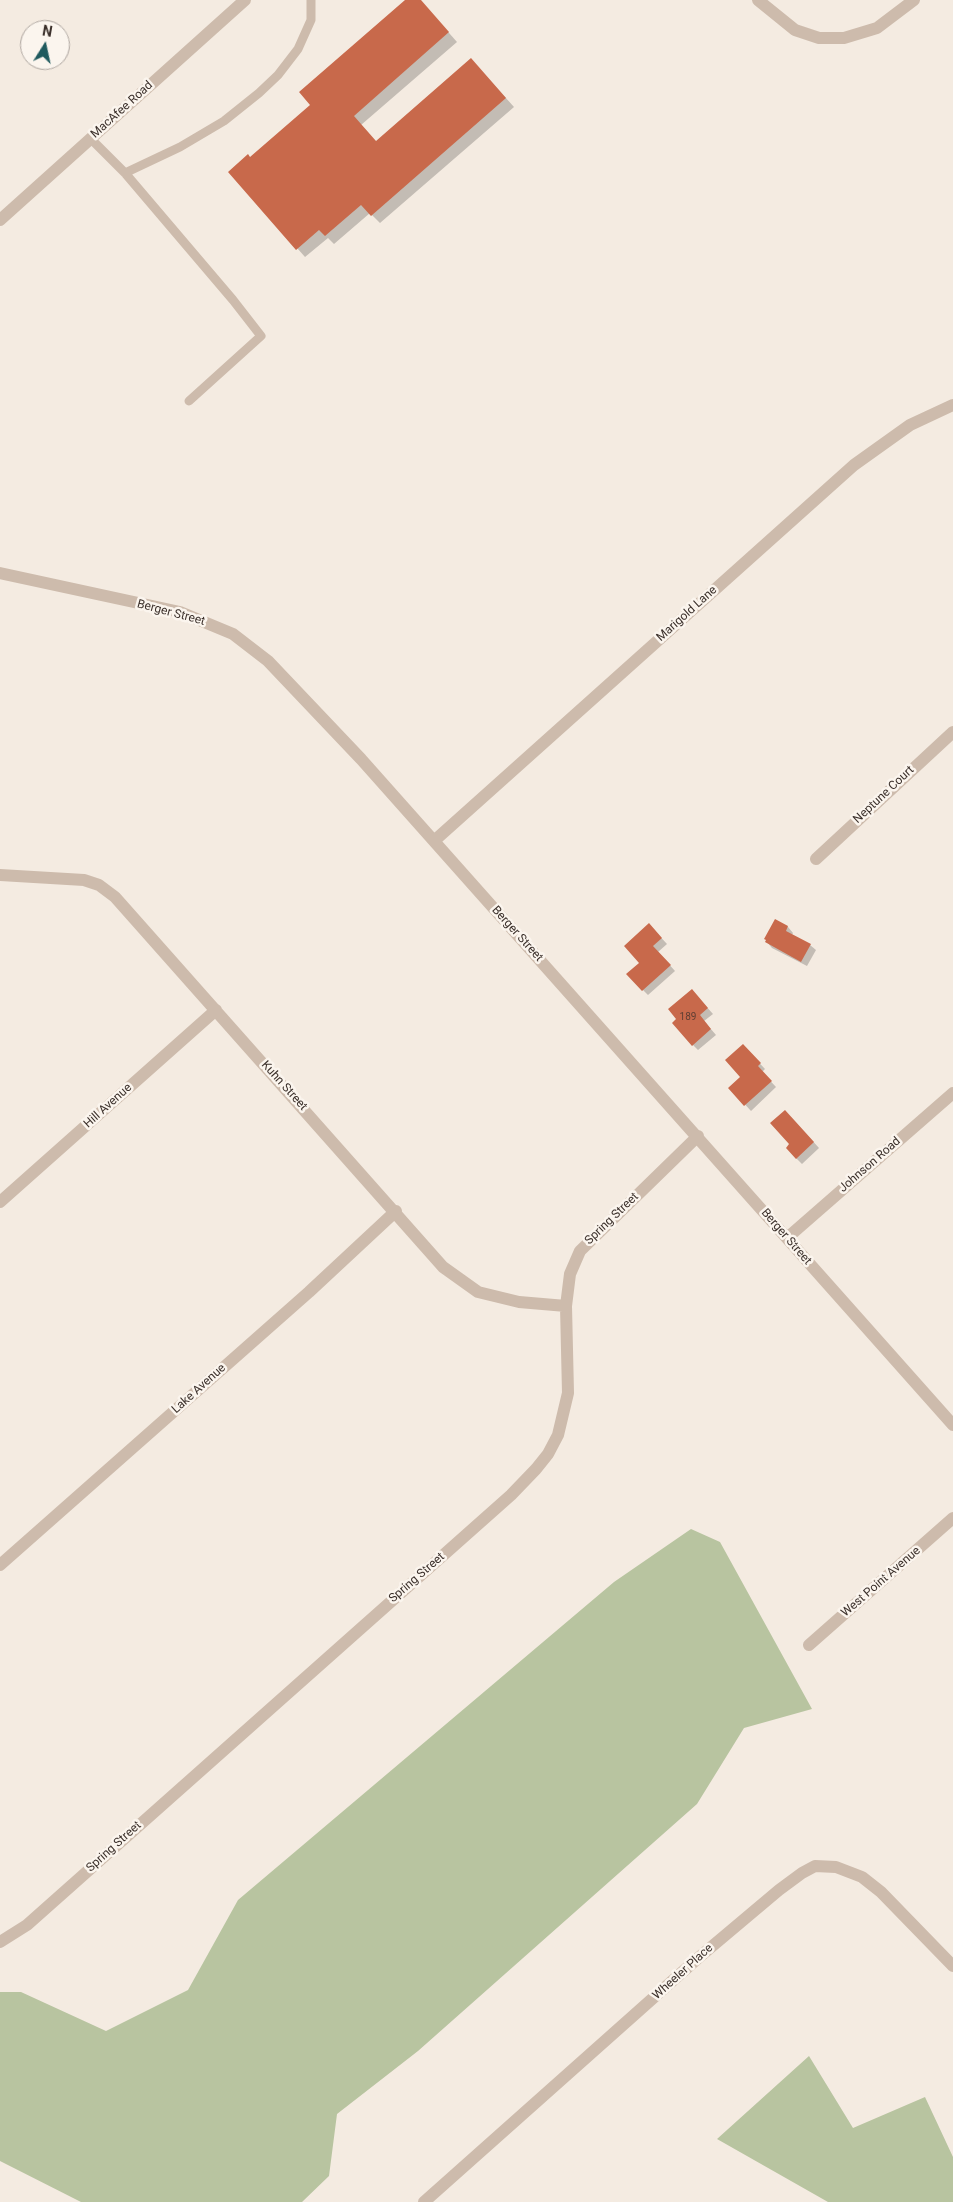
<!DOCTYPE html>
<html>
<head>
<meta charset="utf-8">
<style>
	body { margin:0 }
	#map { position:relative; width:953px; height:2202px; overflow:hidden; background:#f4ebe1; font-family:Roboto,sans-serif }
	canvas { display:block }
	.north { position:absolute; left:20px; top:20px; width:50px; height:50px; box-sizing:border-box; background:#fbf5ee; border:1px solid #aea6a0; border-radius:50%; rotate:10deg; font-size:14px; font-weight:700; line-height:20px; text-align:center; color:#3b302b }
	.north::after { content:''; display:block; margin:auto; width:18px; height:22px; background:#1f5a5e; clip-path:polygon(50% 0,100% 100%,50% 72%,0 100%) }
</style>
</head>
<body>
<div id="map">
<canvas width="953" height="2202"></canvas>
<div class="north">N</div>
</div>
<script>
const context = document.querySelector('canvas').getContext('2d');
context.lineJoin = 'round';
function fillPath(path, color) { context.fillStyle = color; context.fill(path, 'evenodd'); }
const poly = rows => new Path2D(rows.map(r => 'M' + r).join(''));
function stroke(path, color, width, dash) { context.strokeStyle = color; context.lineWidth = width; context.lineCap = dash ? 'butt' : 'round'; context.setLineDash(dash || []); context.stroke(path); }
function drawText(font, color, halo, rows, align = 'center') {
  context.font = font + ' Roboto,sans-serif'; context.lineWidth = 5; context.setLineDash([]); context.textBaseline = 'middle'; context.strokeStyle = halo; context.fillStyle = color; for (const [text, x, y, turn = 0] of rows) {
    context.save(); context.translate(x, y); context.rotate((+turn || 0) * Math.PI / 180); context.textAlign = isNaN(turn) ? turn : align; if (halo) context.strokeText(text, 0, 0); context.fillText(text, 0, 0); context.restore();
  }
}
fillPath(poly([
	[691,1529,720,1542,812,1709,744,1728,697,1804,418,2051,337,2114,329,2176,302,2202,81,2202,0,2161,0,1992,21,1992,106,2031,188,1990,238,1900,614,1582],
	[809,2056,853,2128,925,2097,953,2157,953,2202,828,2202,717,2139]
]), '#b8c4a0');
fillPath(poly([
	[407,0,420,0,457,42,361,125,376,143,479,68,514,107,380,223,370,213,334,244,328,238,305,257,230,172,251,158,312,105],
	[776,921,788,927,793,933,792,935,810,945,816,950,807,966,772,948,767,942],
	[654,930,667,944,658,952,675,971,648,995,643,990,640,963],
	[697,996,713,1014,704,1021,716,1035,698,1050,693,1045],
	[748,1051,765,1069,762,1072,776,1087,751,1111,730,1088,742,1078],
	[791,1117,819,1148,802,1164,796,1158,791,1144]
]), '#0003');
fillPath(poly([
	[405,0,421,0,449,32,354,116,376,141,471,58,506,98,371,216,361,205,325,236,319,230,296,250,228,172,248,154,250,157,310,105,299,92],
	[775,919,788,926,786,931,811,944,801,962,765,942,766,940,764,939],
	[649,923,662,938,653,946,671,965,642,991,626,974,639,963,624,946],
	[692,989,708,1008,700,1015,711,1029,692,1046,672,1023,676,1019,668,1009],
	[743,1044,761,1063,758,1066,772,1081,744,1106,728,1088,740,1077,725,1060],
	[785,1110,814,1142,796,1159,786,1148,789,1144,770,1123]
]), '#c8694b');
stroke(poly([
	[90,138,125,173,233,300,261,336,189,401],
	[125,173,180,147,224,121,259,93,278,75,298,49,311,20,311,0]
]), '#cdbbac', 9);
stroke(poly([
	[758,0,795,30,819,38,844,38,877,28,914,0],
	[0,220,245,0],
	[0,573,180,612,233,634,268,661,361,759,953,1425],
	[434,841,854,465,910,425,953,405],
	[816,859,953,732],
	[0,875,84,880,99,885,115,897,443,1267,478,1292,519,1302,566,1306],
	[0,1202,216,1010],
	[787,1238,953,1093],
	[0,1565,309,1292,396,1211],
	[809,1645,953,1518],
	[0,1942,27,1925,511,1495,536,1469,548,1454,558,1435,568,1393,566,1306,570,1274,580,1251,698,1136],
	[424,2202,697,1959,779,1890,802,1873,815,1866,836,1867,862,1877,881,1892,953,1966]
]), '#cdbbac', 12);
drawText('10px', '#5e3e33', null, [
	["189",688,1017]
]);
drawText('12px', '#3b302b', '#fbf5ee', [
	["MacAfee Road",122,110,-42],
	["Berger Street",171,613,15],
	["Marigold Lane",687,614,-42],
	["Neptune Court",884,795,-43],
	["Berger Street",517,934,48],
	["Kuhn Street",284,1086,48],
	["Hill Avenue",108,1106,-42],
	["Johnson Road",870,1165,-41],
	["Spring Street",612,1219,-44],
	["Berger Street",786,1237,49],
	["Lake Avenue",199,1389,-42],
	["Spring Street",417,1578,-41],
	["West Point Avenue",881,1582,-41],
	["Spring Street",114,1847,-42],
	["Wheeler Place",683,1972,-42]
]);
</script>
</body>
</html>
